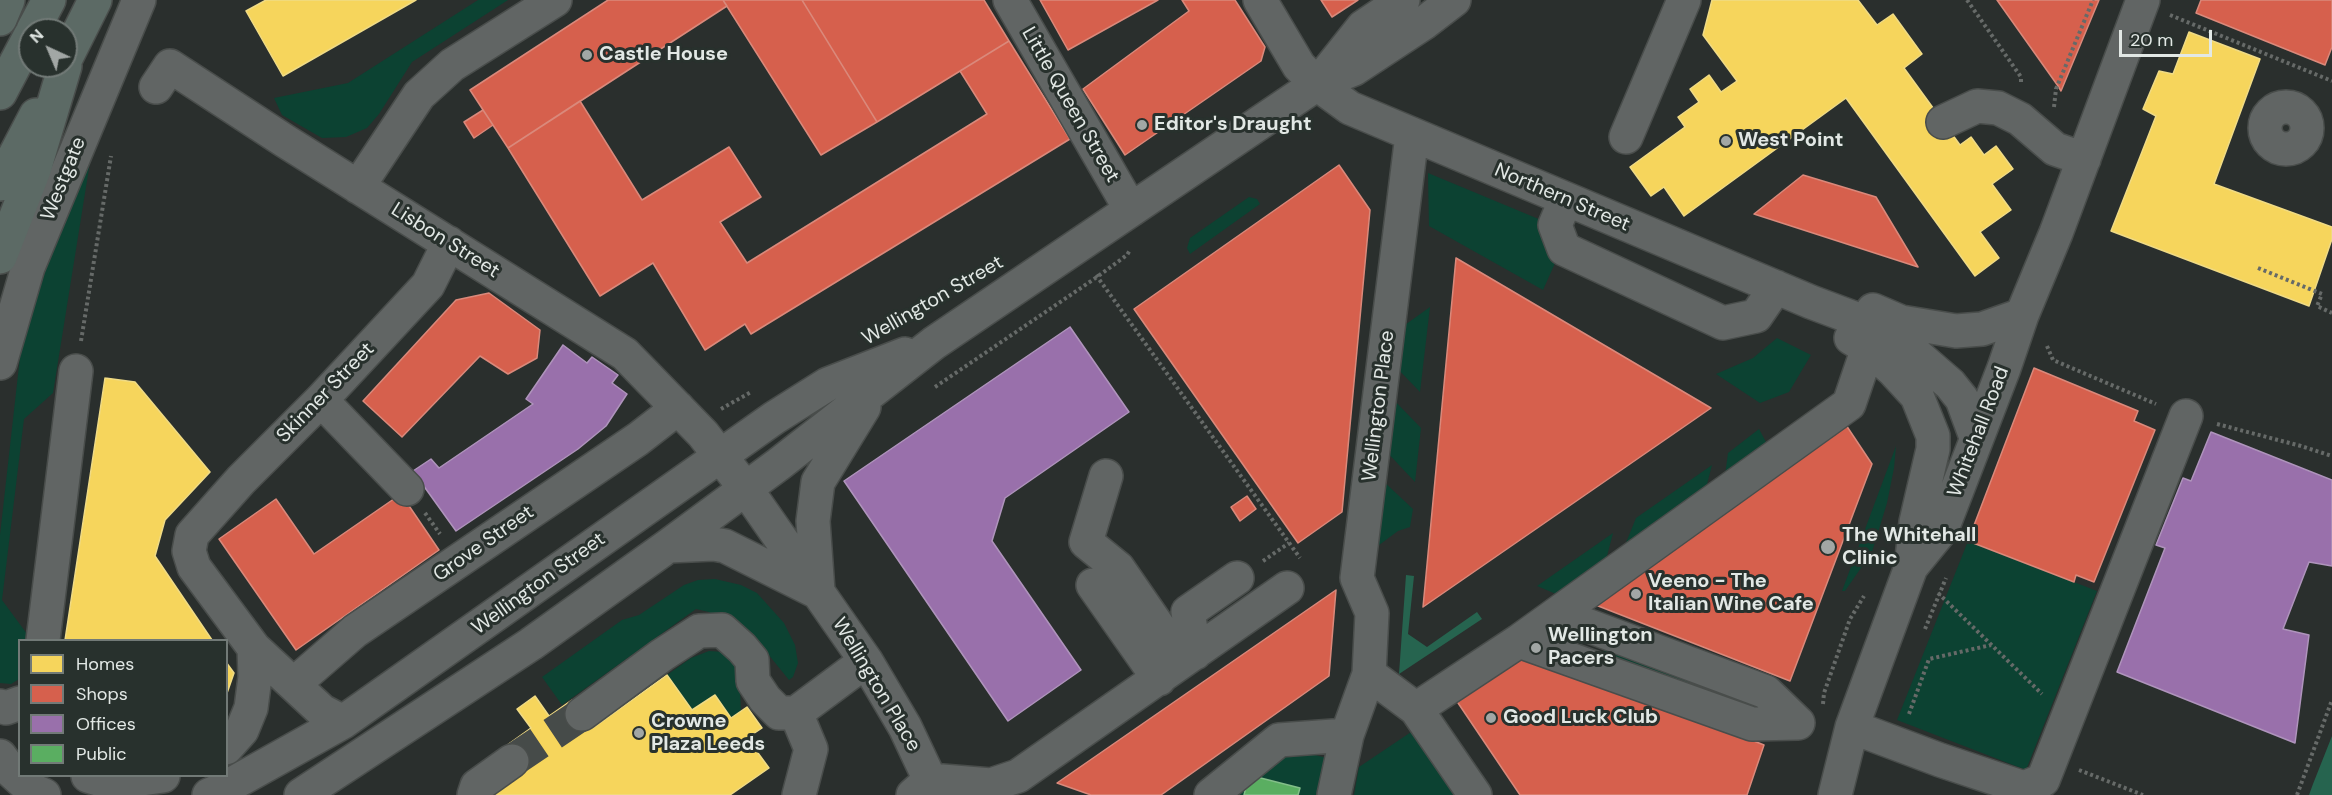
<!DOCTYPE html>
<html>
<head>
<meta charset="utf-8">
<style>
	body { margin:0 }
	#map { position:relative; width:2332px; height:795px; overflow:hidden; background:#2a2f2d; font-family:"DM Sans",sans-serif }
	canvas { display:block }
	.legend { position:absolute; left:18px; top:639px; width:210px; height:138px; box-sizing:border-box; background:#28312d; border:2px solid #727a77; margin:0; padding:8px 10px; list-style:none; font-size:18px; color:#e2e8e5 }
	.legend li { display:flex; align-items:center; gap:12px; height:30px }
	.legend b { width:30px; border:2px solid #727a77 }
	.north { position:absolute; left:18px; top:18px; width:60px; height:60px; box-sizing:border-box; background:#28312d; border:2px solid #727a77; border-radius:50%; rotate:316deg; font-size:16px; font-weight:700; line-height:24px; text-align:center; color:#e2e8e5 }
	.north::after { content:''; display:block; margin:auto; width:21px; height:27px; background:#a2a7a5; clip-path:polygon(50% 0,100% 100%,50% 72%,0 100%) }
	.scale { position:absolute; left:2119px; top:30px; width:93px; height:27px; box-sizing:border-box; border:3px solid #e2e8e5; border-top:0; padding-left:8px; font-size:18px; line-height:21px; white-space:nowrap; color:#e2e8e5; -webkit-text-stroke:4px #28312d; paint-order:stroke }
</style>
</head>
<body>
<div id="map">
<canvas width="2332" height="795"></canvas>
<ul class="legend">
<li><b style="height:16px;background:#f6d55c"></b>Homes</li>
<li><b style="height:16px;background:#d6604d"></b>Shops</li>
<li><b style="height:16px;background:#9970ab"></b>Offices</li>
<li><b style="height:16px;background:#5aae61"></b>Public</li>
</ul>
<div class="north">N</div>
<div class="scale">20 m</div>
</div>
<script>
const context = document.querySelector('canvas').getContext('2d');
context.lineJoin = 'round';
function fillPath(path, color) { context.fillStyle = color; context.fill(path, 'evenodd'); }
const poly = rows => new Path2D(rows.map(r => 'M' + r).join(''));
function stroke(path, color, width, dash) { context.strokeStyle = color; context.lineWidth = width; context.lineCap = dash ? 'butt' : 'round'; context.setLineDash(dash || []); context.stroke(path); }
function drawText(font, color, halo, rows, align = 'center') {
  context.font = font + ' "DM Sans",sans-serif'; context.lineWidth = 6; context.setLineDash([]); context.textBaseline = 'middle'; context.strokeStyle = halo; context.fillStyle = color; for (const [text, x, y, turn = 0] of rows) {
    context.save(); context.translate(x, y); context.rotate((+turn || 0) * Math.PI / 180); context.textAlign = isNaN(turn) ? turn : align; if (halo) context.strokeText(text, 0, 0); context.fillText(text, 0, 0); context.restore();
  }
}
fillPath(poly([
	[478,0,508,0,412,62,379,114,367,128,346,137,322,138,282,115,274,98,348,83],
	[90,162,53,393,24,419,2,600,30,638,29,640,20,640,19,679,11,684,0,683,0,535,21,348,55,241],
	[1428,173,1541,220,1556,261,1543,290,1429,226],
	[1249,197,1257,199,1260,204,1190,254,1187,248,1190,238],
	[1430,307,1420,392,1393,364,1395,332],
	[1777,338,1811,355,1789,392,1760,403,1716,374,1753,358],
	[1389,395,1421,428,1415,482,1383,448],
	[1759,429,1766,442,1760,457,1724,483,1728,453],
	[1896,446,1894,468,1887,503,1872,552,1845,591,1842,591],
	[1712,465,1705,492,1623,550,1636,518],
	[1381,479,1413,509,1410,527,1398,531,1375,548],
	[1613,533,1606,560,1556,594,1537,586],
	[1968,541,2097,591,2026,770,1897,720],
	[715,579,741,585,757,593,784,623,795,645,798,663,793,677,789,680,751,633,724,625,709,612,696,609,562,705,542,677,622,620,639,615,684,585,698,580],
	[1609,639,1698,674,1692,689,1603,655],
	[709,651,724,652,734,661,739,672,741,711,731,718,714,695,692,710,667,675,691,658],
	[1417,728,1460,795,1354,795,1359,767],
	[1283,747,1335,760,1326,795,1298,795,1300,788,1250,775,1244,795,1220,795]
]), '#0c4232');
fillPath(poly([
	[1406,575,1414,576,1408,634,1427,647,1477,612,1482,619,1399,674],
	[2332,736,2332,795,2309,795,2313,784]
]), '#26644f');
const homes = poly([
	[266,0,416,0,283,76,246,11,266,0],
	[1712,0,1858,0,1877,25,1893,14,1922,54,1904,68,1960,145,1971,137,1984,155,1996,146,2013,169,1992,184,2011,210,1980,232,1999,258,1975,276,1846,98,1684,216,1664,187,1651,196,1630,167,1685,127,1678,117,1699,102,1690,89,1709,75,1721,92,1737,81,1703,35,1712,0],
	[2189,32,2260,59,2214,184,2332,227,2332,239,2309,306,2111,231,2156,116,2143,109,2159,71,2173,74,2189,32],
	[105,378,135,382,210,472,165,520,155,556,212,640,65,640,105,378],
	[226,662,234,673,226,696,226,662],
	[667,675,692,710,715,695,731,718,747,707,762,728,747,738,769,768,730,795,488,795,503,748,531,728,517,709,535,696,549,716,572,700,593,728,667,675]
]);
fillPath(homes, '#f6d55c');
stroke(homes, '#f0db85', 1.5);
const shops = poly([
	[608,0,723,0,727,6,508,148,470,90,608,0],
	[723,0,802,0,877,122,821,155,723,0],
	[802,0,984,0,1009,41,877,122,802,0],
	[1040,0,1158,0,1068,50,1040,0],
	[1182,0,1235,0,1265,47,1261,61,1125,155,1083,89,1189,11,1182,0],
	[1321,0,1358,0,1332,17,1321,0],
	[1997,0,2099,0,2061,91,2058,86,1997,0],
	[2201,0,2332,0,2332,47,2325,65,2196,13,2201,0],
	[1009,41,1070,139,751,334,745,324,705,350,653,263,600,296,508,148,580,101,642,200,729,147,761,197,720,222,747,263,987,114,960,71,1009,41],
	[483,110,493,125,474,138,464,122,483,110],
	[1339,165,1370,210,1342,512,1298,543,1134,309,1339,165],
	[1803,175,1876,197,1918,267,1754,214,1803,175],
	[1456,258,1711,408,1423,607,1456,258],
	[489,293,540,330,537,358,508,374,480,356,402,437,363,401,456,300,489,293],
	[2034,368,2138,411,2134,421,2155,430,2094,582,2076,575,2074,582,1968,541,2034,368],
	[1846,425,1872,464,1790,681,1588,602,1846,425],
	[401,494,439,550,296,650,219,539,276,499,314,554,401,494],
	[1247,496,1256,509,1240,521,1231,507,1247,496],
	[1336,590,1329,676,1161,795,1091,795,1057,783,1336,590],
	[1521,648,1764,745,1747,795,1520,795,1454,697,1521,648]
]);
fillPath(shops, '#d6604d');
stroke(shops, '#da897b', 1.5);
const offices = poly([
	[1070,327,1129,412,1005,498,992,541,1081,670,1008,721,844,481,1070,327],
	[563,345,587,363,592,357,618,375,612,383,627,394,606,426,578,449,456,531,413,471,431,459,439,468,533,404,526,399,563,345],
	[2211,432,2332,480,2332,566,2309,562,2283,629,2309,635,2295,743,2117,672,2165,548,2156,545,2183,478,2191,481,2211,432]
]);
fillPath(offices, '#9970ab');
stroke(offices, '#af94bc', 1.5);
const public = poly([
	[1249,775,1300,788,1298,795,1244,795,1249,775]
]);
fillPath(public, '#5aae61');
stroke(public, '#83bf89', 1.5);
stroke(poly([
	[512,761,582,714]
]), '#464b49', 33, [33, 16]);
const minor = poly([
	[1010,0,1131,210],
	[1260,0,1299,66,1317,84,1350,108,1811,302,1851,317,1877,330,1912,351,1950,384,1962,399,1976,437],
	[1320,81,1363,27,1403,0],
	[156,87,170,66,285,141,625,354,703,434,746,489,866,661,905,727,930,780,913,795],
	'2265 128a21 21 0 1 1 42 0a21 21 0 1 1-42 0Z',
	[1943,122,1977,106,1998,108,2020,119,2055,149,2084,159],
	[1626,137,1684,0],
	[358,187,419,95,452,65,555,0],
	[1566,199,1555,225,1564,249,1723,323,1756,316,1776,287],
	[1873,310,1901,322,1956,331,1982,329,2022,315],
	[0,363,28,267,139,0],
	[321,400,407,489],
	[1106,476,1086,542,1118,568,1182,661],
	[668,546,714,544,725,546,817,592],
	[1911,567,1942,529,2004,368,2022,315,2056,233,2143,0],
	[1093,585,1159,679],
	[818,591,813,521,818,482,864,407],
	[1557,614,1766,692,1798,723],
	[43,640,76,371],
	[1519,641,1752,724,1798,723],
	[1195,653,1188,612,1237,578],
	[1369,674,1416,709,1475,795],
	[294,684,355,631,638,439,678,408],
	[0,706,6,708,20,703],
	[1416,709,1519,641,1849,404,1868,348],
	[796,713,811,749,799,795],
	[582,714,662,655,699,631,722,630,742,648,752,660,753,681,765,699,779,713,796,713,866,661],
	[343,722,322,711,254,648,194,567,189,551,192,535,241,480,321,400,428,285,449,243],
	[1852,727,1940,760,2024,788,2043,780,2186,416],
	[226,748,242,730,251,708,255,677,254,648],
	[0,756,11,771,32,790,44,795],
	[88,776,101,780,134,780,163,776],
	[930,780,991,785,1018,776,1287,588],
	[209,795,223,789,343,722,774,418,828,384,905,354],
	[301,795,531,644,668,546,779,464,934,343,1317,84,1354,69,1424,23,1454,0],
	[474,795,477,786,512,761],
	[1211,795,1279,740,1347,735],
	[1334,795,1347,735,1369,674,1372,613,1357,578,1412,135],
	[1835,795,1852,727,1911,567,1916,522,1933,449,1933,436,1917,396,1893,370,1868,348,1851,338]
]);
const highway = poly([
	[0,19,8,0],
	[33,30,49,0],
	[66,58,95,0],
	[0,93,30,36],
	[0,184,36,115],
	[0,257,34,170,65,66]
]);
stroke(minor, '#494d4b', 36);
stroke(highway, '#494d4b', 36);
stroke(poly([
	[1967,0,2021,77,2021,84],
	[2170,15,2332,81],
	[2054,107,2056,89,2093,0],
	[2258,268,2322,294,2317,306,2332,313],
	[1096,275,1300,558],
	[898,321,936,300],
	[81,341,111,156],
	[2047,346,2053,360,2156,404],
	[935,387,1097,277,1127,255,1130,250],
	[721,409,751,392],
	[2217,424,2301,446,2332,456],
	[425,513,440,534],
	[1263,561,1289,543],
	[1938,593,2042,694],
	[1925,629,1946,578],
	[1823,704,1824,693,1850,619,1864,596],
	[1909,714,1929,659,1991,645],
	[2079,770,2143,795],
	[2297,795,2332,700]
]), '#666a68', 4, [3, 3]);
stroke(minor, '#616564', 33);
stroke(highway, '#5c6a65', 33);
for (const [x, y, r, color] of [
	[587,55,6,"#a2a7a5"],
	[1142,125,6,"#a2a7a5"],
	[1726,141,6,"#a2a7a5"],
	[1828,547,8,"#a2a7a5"],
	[1636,594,6,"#a2a7a5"],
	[1536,648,6,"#a2a7a5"],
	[1491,718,6,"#a2a7a5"],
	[639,733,6,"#a2a7a5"]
]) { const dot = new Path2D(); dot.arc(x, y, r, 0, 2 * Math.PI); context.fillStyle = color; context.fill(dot); stroke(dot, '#28312d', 2); }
drawText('bold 20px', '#e2e8e5', '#28312d', [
	["Castle House",599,55],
	["Editor's Draught",1154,125],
	["West Point",1738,141],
	["The Whitehall",1842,536],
	["Clinic",1842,559],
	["Veeno - The",1648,582],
	["Italian Wine Cafe",1648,605],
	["Wellington",1548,636],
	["Pacers",1548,659],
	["Good Luck Club",1503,718],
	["Crowne",651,722],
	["Plaza Leeds",651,745]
], 'left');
drawText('20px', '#e2e8e5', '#28312d', [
	["Little Queen Street",1070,105,60],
	["Westgate",64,179,-68],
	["Northern Street",1562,198,23],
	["Lisbon Street",445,241,32],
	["Wellington Street",933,301,-30],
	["Skinner Street",326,393,-46],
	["Wellington Place",1379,406,-83],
	["Whitehall Road",1979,432,-69],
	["Grove Street",484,544,-35],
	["Wellington Street",539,584,-36],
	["Wellington Place",876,685,59]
]);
</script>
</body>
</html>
